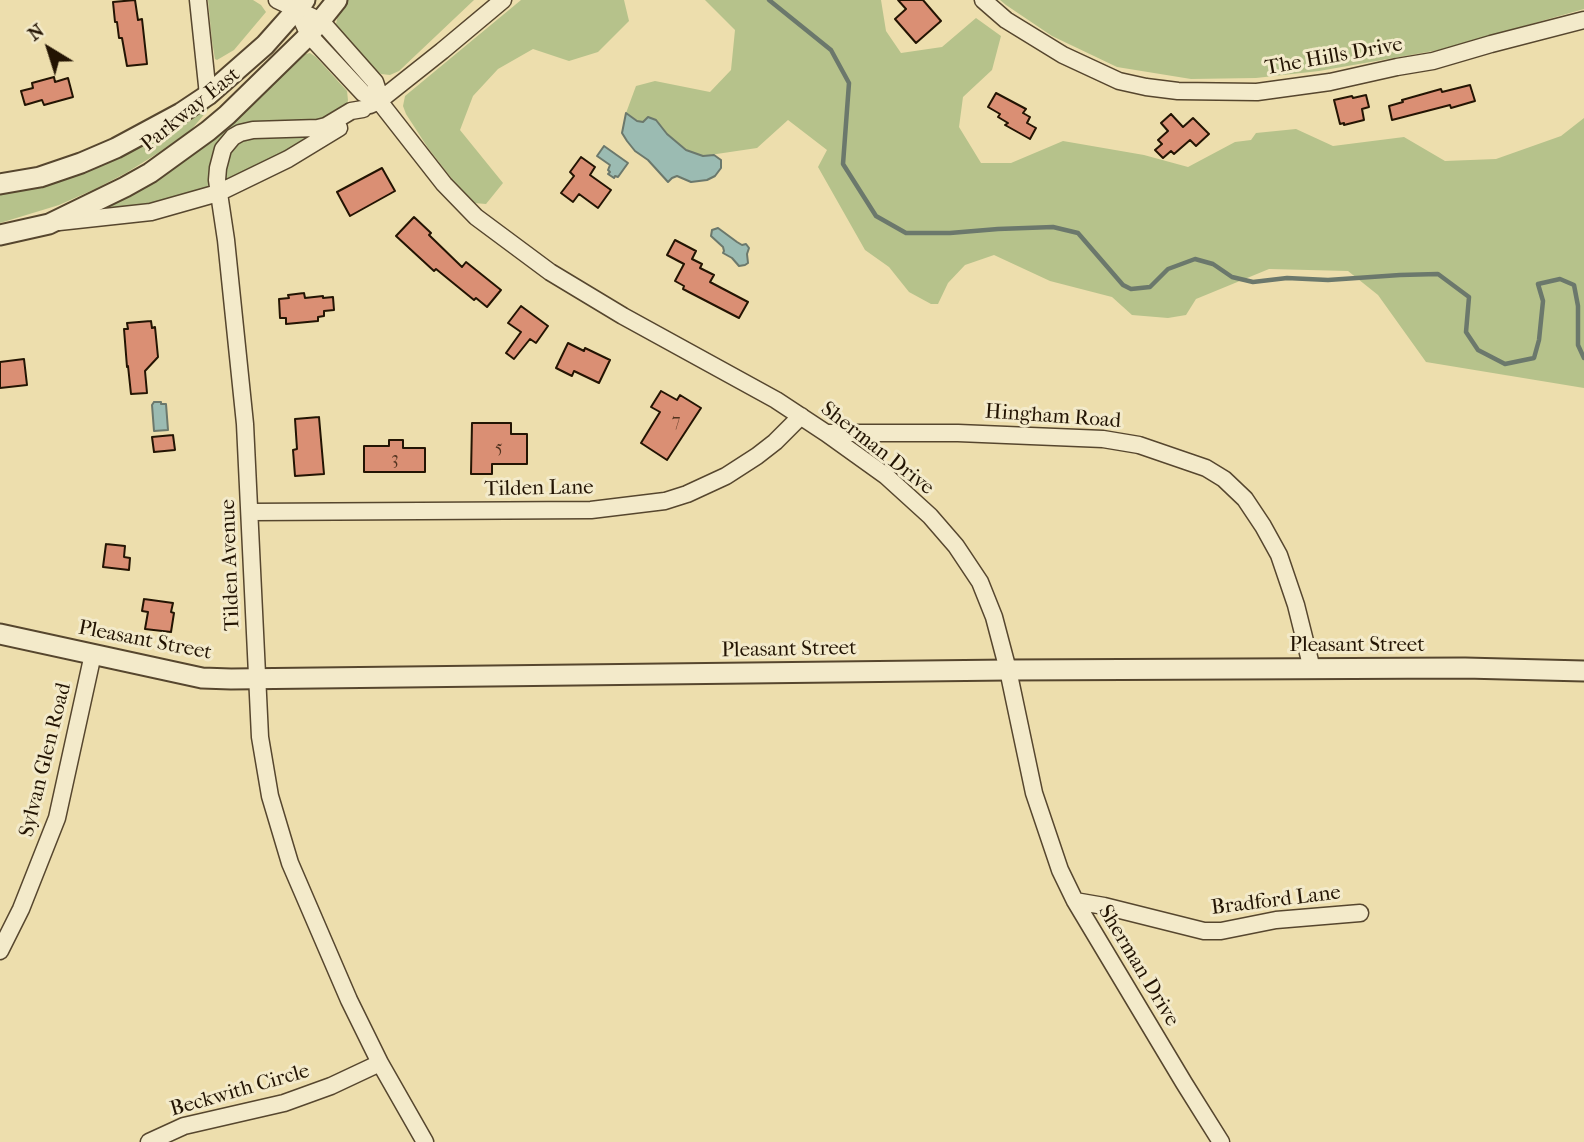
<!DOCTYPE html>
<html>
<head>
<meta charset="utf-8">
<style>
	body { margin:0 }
	#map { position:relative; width:1584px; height:1142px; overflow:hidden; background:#eddead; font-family:"IM FELL French Canon",serif }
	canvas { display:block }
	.north { position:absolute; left:14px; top:14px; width:70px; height:70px; -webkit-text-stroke:5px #f3eaca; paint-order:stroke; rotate:322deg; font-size:19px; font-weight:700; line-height:28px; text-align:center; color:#231403 }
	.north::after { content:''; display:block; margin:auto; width:24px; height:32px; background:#231403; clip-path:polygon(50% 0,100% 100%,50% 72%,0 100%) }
</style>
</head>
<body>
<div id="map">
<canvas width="1584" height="1142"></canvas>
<div class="north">N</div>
</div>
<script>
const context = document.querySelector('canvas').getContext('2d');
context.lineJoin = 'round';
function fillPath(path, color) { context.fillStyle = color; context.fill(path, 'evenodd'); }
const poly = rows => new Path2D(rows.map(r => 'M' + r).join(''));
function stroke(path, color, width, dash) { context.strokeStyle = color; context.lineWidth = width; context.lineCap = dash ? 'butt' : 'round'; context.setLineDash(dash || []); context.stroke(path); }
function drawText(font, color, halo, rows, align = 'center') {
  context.font = font + ' "IM FELL French Canon",serif'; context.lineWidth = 6; context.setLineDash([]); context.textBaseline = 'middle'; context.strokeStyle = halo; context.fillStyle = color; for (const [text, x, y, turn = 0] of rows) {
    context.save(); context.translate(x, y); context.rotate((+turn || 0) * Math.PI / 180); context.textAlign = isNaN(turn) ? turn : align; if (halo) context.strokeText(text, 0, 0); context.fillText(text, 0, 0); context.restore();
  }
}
fillPath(poly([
	[208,0,253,0,261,5,266,12,234,50,217,60,215,59,212,41],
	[348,0,474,0,399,71,390,75,381,74,372,66,341,31,336,24,338,14],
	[521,0,624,0,629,21,598,52,569,61,533,49,498,69,473,96,460,130,503,183,486,204,474,203,452,179,428,148,406,114,403,106,405,96],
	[705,0,881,0,886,31,901,53,942,47,976,18,1001,36,992,70,963,97,959,127,981,163,1011,163,1063,141,1144,155,1188,167,1235,142,1251,140,1256,133,1296,129,1333,146,1404,137,1445,161,1496,159,1561,136,1584,118,1584,388,1426,362,1378,295,1348,271,1269,269,1196,299,1186,315,1168,318,1132,315,1112,297,1050,281,994,255,965,265,948,283,938,304,931,304,909,292,889,267,865,250,818,167,827,150,788,120,757,148,703,156,686,150,667,134,644,122,637,121,626,113,636,86,655,81,710,92,731,70,735,30],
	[1000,0,1584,0,1584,9,1439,50,1319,71,1256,78,1191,79,1117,67,1052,36,1006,5],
	[278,44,213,104,191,130,158,153,126,173,95,189,59,205,0,223,0,191,66,175],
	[310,53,316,57,347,91,348,100,347,105,321,122,253,121,236,127,217,145,213,152,210,164,210,184,208,188,158,204,105,210,106,207,147,182,231,121,302,55],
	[308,135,312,137,300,145,225,180,222,173,230,152,241,139]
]), '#b6c28b');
const water = poly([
	[626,113,637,121,643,122,648,117,656,120,667,134,686,150,703,156,714,155,721,160,721,168,715,176,707,180,691,182,677,176,672,178,668,182,648,160,635,151,627,141,622,133,626,113],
	[604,146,628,163,618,177,615,176,614,178,608,174,610,172,608,170,610,165,597,156,604,146],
	[718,228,737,242,742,245,746,244,749,248,747,254,748,263,745,265,739,266,732,258,723,253,724,251,723,247,711,236,712,230,718,228],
	[154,402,161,402,161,404,166,404,168,430,154,431,152,405,154,402]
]);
fillPath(water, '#9bbbb2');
stroke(water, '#6b786c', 2);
stroke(poly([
	[769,0,831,50,849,83,843,164,876,216,906,233,950,233,998,229,1053,227,1078,233,1123,285,1131,289,1150,287,1168,269,1195,259,1213,264,1232,277,1253,282,1287,278,1328,280,1400,275,1438,274,1469,297,1466,332,1478,350,1505,364,1534,358,1539,340,1543,301,1538,284,1560,279,1574,285,1578,306,1578,345,1584,358]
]), '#6b786c', 4.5);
const building = poly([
	[135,0,138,20,142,19,147,64,127,66,122,38,119,38,117,22,115,22,113,2,135,0],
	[898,0,923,0,941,21,916,43,895,19,906,9,898,0],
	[54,77,55,82,68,78,73,97,44,105,42,100,25,105,21,91,33,88,32,83,54,77],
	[1470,85,1475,101,1451,108,1450,105,1392,120,1389,106,1403,102,1402,100,1441,89,1442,92,1470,85],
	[996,93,1026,109,1023,113,1030,117,1027,123,1036,128,1030,139,1005,125,1008,123,998,117,1000,114,988,107,996,93],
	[1366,95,1369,107,1362,109,1364,120,1344,125,1344,123,1340,124,1334,100,1352,96,1353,98,1366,95],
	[1171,114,1183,127,1193,118,1209,134,1196,146,1190,140,1174,154,1171,151,1163,158,1155,150,1162,144,1158,140,1168,131,1161,123,1171,114],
	[581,157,595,167,590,175,611,190,598,208,579,194,573,202,561,193,574,176,570,172,581,157],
	[382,168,395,191,350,216,337,192,382,168],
	[414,217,431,233,429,235,462,267,466,262,501,290,487,307,476,298,474,300,436,269,434,271,396,236,414,217],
	[675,240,696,251,692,259,702,264,700,268,714,275,710,282,748,302,739,318,683,289,684,286,675,281,684,264,667,255,675,240],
	[304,293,305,298,323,296,323,298,333,297,334,310,324,311,324,316,318,317,318,321,286,324,286,318,280,318,279,299,289,298,288,295,304,293],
	[521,306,548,326,536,343,530,339,514,359,506,353,521,332,508,323,521,306],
	[151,321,152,328,155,327,158,357,145,371,147,393,131,394,128,366,127,367,124,329,128,329,127,323,151,321],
	[568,343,584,351,585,348,610,360,599,383,574,371,572,376,556,368,568,343],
	[24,359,27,385,0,388,0,362,24,359],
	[661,391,677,400,680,395,701,408,667,460,641,443,660,412,651,407,661,391],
	[319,417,324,474,295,476,293,450,297,449,295,419,319,417],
	[472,423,511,423,511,434,527,434,527,464,492,464,492,474,471,474,472,423],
	[173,435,175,450,154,452,152,437,173,435],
	[389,440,403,440,403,448,425,448,425,472,364,472,364,446,389,446,389,440],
	[106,544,125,546,124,557,130,558,129,570,103,567,106,544],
	[144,599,173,603,171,612,174,613,171,632,145,629,148,612,142,611,144,599]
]);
fillPath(building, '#da8f74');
stroke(building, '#231403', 2);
const minor = poly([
	[198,0,208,95],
	[277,0,321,21,375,82,378,91,379,101],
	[983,0,1006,20,1063,55,1119,81,1146,87,1178,91,1257,92,1330,82,1397,67,1433,61,1491,44,1584,20],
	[297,10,309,35,363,93,379,101,444,184,476,217,550,272,623,316,776,400,826,433,886,476,930,516,956,546,980,582,994,617,1008,670,1034,793,1060,870,1075,901,1184,1083,1221,1142],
	[370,105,379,101,442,51,503,0],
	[363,109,351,111,326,126,318,128,253,130,240,133,233,137,223,149,218,168,217,180,226,240,245,424,260,737,270,796,290,863,349,1000,380,1063,425,1142],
	[59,222,151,212,218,193,288,159,339,128],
	[826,433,958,433,1103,439,1139,445,1206,468,1224,479,1245,499,1263,526,1279,555,1296,605,1312,669],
	[251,512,591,510,665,501,687,494,726,476,757,456,775,442,801,416],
	[1075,901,1104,906,1204,931,1221,931,1276,920,1360,913],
	[0,951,21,909,57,818,93,654],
	[149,1142,184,1126,284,1103,331,1086,380,1063]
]);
const tertiary = poly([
	[0,184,40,177,81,163,116,148,181,113,208,95,265,45,305,0],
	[0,235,49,224,125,187,150,173,208,131,227,115,309,35,337,0],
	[0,634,202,678,231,679,1008,670,1465,668,1584,671]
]);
stroke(minor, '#56462e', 19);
stroke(tertiary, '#56462e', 23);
stroke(minor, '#f3eaca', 16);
stroke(tertiary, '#f3eaca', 19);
drawText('18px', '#51331f', null, [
	["7",676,422],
	["5",499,449],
	["3",395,460]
]);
drawText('21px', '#231403', '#f3eaca', [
	["The Hills Drive",1334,57,-10],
	["Parkway East",191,110,-39],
	["Hingham Road",1053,417,4],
	["Sherman Drive",877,449,38],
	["Tilden Lane",539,489,-1],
	["Tilden Avenue",231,565,-92],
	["Pleasant Street",145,641,11],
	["Pleasant Street",1357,646],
	["Pleasant Street",789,650,-1],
	["Sylvan Glen Road",46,760,-76],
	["Bradford Lane",1276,901,-7],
	["Sherman Drive",1138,966,59],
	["Beckwith Circle",240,1091,-16]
]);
</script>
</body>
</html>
